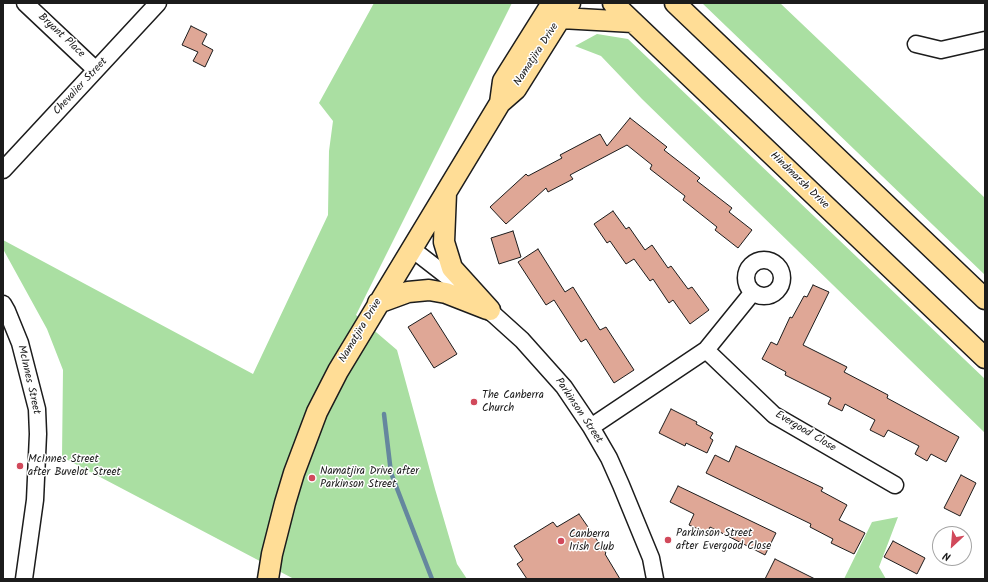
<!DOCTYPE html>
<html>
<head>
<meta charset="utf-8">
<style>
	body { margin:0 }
	#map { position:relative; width:988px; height:582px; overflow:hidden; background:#fff; font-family:Kalam,sans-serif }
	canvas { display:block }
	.frame { position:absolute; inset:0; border:4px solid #1c1c1c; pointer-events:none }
	.north { position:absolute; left:932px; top:526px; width:40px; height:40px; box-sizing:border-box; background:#fff; border:1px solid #a4a4a4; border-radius:50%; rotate:206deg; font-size:11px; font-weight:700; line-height:16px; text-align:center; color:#1c1c1c }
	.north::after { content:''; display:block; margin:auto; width:14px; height:18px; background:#d1495b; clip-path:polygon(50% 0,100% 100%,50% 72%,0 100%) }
</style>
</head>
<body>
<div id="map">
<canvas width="988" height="582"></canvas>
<div class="frame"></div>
<div class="north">N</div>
</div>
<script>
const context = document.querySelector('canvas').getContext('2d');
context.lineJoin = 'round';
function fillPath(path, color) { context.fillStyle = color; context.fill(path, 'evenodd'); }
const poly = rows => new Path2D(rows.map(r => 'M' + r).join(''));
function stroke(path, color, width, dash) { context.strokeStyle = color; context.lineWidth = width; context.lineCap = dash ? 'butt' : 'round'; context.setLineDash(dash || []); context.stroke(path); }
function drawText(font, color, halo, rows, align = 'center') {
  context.font = font + ' Kalam,sans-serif'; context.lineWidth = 3; context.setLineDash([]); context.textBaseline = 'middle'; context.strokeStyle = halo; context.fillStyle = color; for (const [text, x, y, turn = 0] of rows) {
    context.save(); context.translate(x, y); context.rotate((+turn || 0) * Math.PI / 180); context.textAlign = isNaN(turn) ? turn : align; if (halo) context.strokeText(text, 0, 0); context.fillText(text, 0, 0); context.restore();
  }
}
fillPath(poly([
	[374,3,512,3,356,315,397,350,435,489,457,564,467,579,294,579,62,457,63,370,47,329,3,249,3,240,253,374,328,215,329,151,333,121,319,103],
	[702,3,780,3,985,198,985,275],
	[597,34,628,39,985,379,985,433,642,99,601,56,575,46],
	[898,517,879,567,886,579,844,579,872,522]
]), '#aadfa2');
stroke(poly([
	[384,414,391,473,432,579]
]), '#65879e', 4.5);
const building = poly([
	[191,26,207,34,202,44,213,50,205,67,193,61,198,52,182,45,191,26],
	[630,118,667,147,664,150,700,178,697,181,732,208,729,212,752,230,738,248,715,230,717,227,683,200,685,196,650,169,652,165,627,145,570,175,573,179,548,192,546,188,506,224,490,207,526,174,528,176,562,158,560,155,600,134,607,146,630,118],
	[613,211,626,229,629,227,645,250,652,245,668,268,671,266,688,289,692,287,709,310,690,324,673,300,669,303,653,279,650,281,634,259,626,264,610,241,607,243,594,224,613,211],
	[513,231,521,257,499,264,491,238,513,231],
	[538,249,565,292,573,287,600,330,606,327,634,370,614,383,586,339,581,342,554,300,546,305,518,262,538,249],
	[813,285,829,292,803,345,847,367,844,372,888,395,887,398,959,437,946,462,931,454,927,461,915,454,919,446,888,430,884,437,870,430,875,420,845,404,842,411,828,404,831,398,785,375,786,372,762,359,771,342,777,345,790,317,792,318,804,296,807,297,813,285],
	[431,313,457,354,434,368,408,327,431,313],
	[671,409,697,422,696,424,713,433,710,438,713,440,707,453,686,443,685,446,659,433,671,409],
	[736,446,823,488,821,491,847,505,839,520,865,533,854,554,831,543,833,539,810,527,811,524,706,473,715,455,729,462,736,446],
	[961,475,976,483,960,516,944,508,961,475],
	[678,486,776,533,765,555,710,527,707,533,689,525,694,514,670,502,678,486],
	[579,514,606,553,605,554,620,579,527,579,517,564,523,560,514,546,553,522,557,527,579,514],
	[893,541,925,558,917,574,884,557,893,541],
	[775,559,815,579,765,579,775,559]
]);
fillPath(building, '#dfa796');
stroke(building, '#1c1c1c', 1);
const minor = poly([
	[25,3,96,70],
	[916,44,941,50,985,40],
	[3,170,158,3],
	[412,249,461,287],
	'746 278a18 18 0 1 1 36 0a18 18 0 1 1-36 0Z',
	[481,303,522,340,564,387,591,427,609,458,621,485,651,558,655,579],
	[3,304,7,311,20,343,37,409,38,434,35,500,24,579],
	[706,350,774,415,895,485],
	[591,427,706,350,753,292]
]);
const major = poly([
	[613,3,985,358],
	[675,3,985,299],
	[561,18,633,22],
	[500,103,503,81,552,3],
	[446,193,444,242,452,268,490,310],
	[378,303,408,292,429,290,446,293,487,309],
	[268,579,272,554,285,503,294,473,317,412,338,371,500,103,516,89,570,3]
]);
stroke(minor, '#1c1c1c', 19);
stroke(major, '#1c1c1c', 23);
stroke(minor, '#fff', 16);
stroke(major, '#ffdd96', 20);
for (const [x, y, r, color] of [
	[474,402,4,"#d1495b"],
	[20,466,4,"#d1495b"],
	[312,478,4,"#d1495b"],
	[668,540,4,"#d1495b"],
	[561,541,4,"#d1495b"]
]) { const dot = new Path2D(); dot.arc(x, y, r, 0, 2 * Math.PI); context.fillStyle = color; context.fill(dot); stroke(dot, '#fff', 1.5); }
drawText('11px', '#1c1c1c', '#fff', [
	["Bryant Place",61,36,43],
	["Namatjira Drive",537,55,-57],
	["Chevalier Street",81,87,-47],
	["Hindmarsh Drive",799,181,44],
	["Namatjira Drive",361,331,-59],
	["McInnes Street",28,380,77],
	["Parkinson Street",578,411,56],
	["Evergood Close",805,432,31]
]);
drawText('11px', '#1c1c1c', '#fff', [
	["The Canberra",482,396],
	["Church",482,409],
	["McInnes Street",28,460],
	["after Buvelot Street",28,473],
	["Namatjira Drive after",320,472],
	["Parkinson Street",320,485],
	["Parkinson Street",676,534],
	["after Evergood Close",676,547],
	["Canberra",569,535],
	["Irish Club",569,548]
], 'left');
</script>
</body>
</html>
